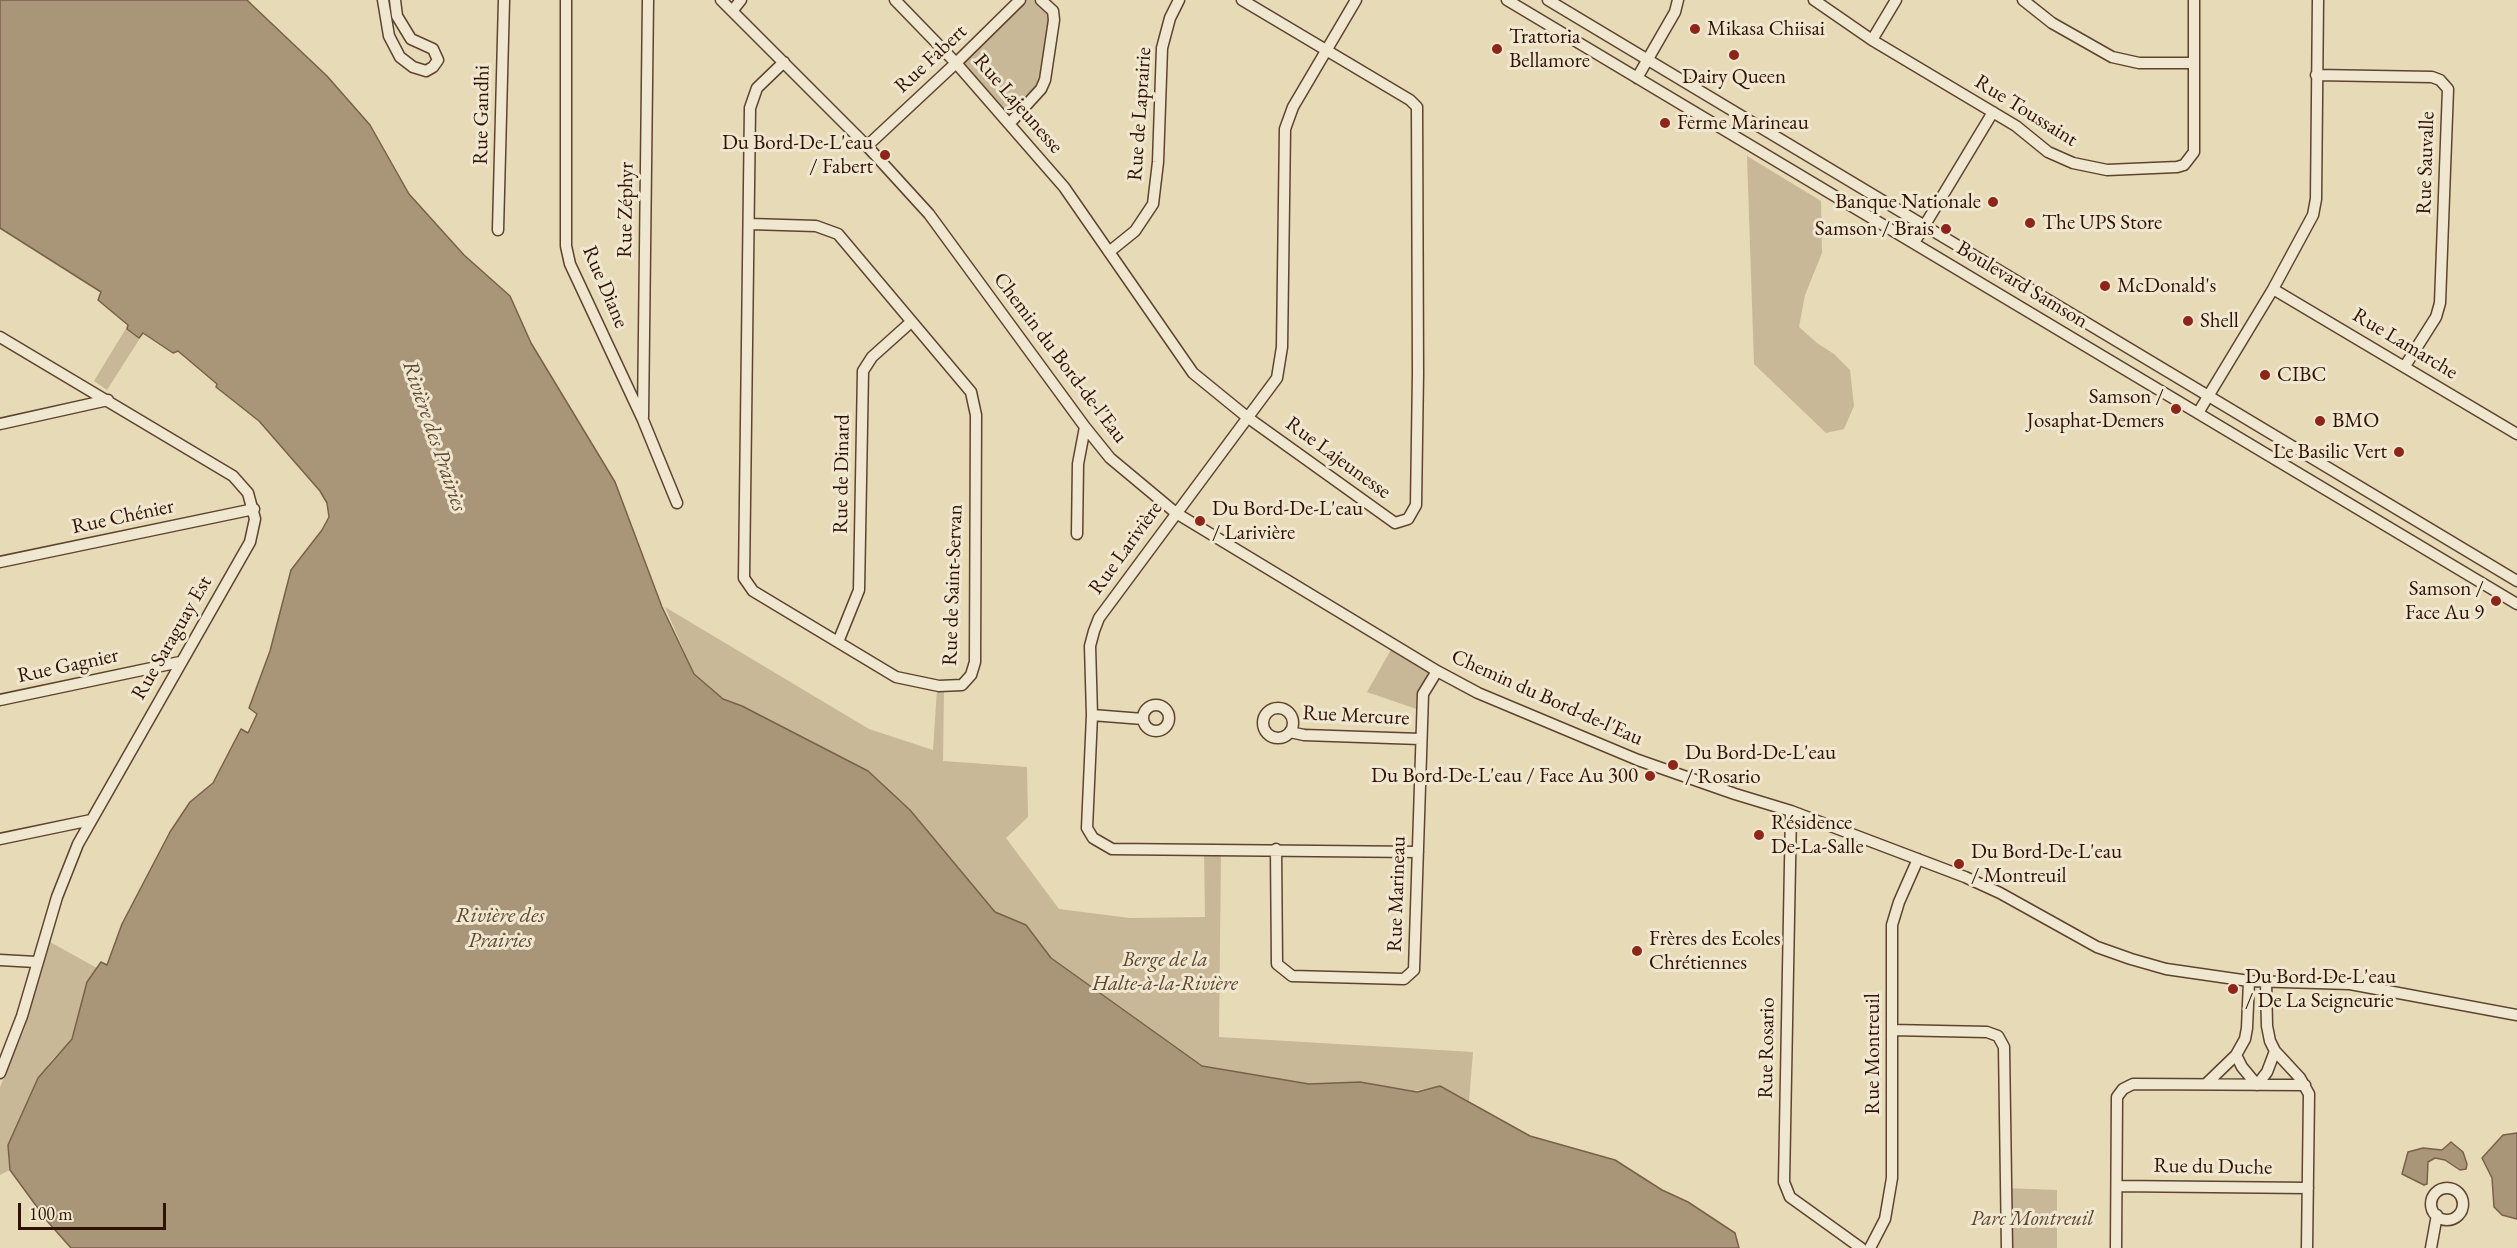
<!DOCTYPE html>
<html>
<head>
<meta charset="utf-8">
<style>
	body { margin:0 }
	#map { position:relative; width:2517px; height:1248px; overflow:hidden; background:#e7dab6; font-family:"EB Garamond",serif }
	canvas { display:block }
	.scale { position:absolute; left:18px; top:1203px; width:148px; height:27px; box-sizing:border-box; border:3px solid #301202; border-top:0; padding-left:8px; font-size:18px; line-height:21px; white-space:nowrap; color:#301202; -webkit-text-stroke:4px #efe7d0; paint-order:stroke }
</style>
</head>
<body>
<div id="map">
<canvas width="2517" height="1248"></canvas>
<div class="scale">100 m</div>
</div>
<script>
const context = document.querySelector('canvas').getContext('2d');
context.lineJoin = 'round';
function fillPath(path, color) { context.fillStyle = color; context.fill(path, 'evenodd'); }
const poly = rows => new Path2D(rows.map(r => 'M' + r).join(''));
function stroke(path, color, width, dash) { context.strokeStyle = color; context.lineWidth = width; context.lineCap = dash ? 'butt' : 'round'; context.setLineDash(dash || []); context.stroke(path); }
function drawText(font, color, halo, rows, align = 'center') {
  context.font = font + ' "EB Garamond",serif'; context.lineWidth = 6; context.setLineDash([]); context.textBaseline = 'middle'; context.strokeStyle = halo; context.fillStyle = color; for (const [text, x, y, turn = 0] of rows) {
    context.save(); context.translate(x, y); context.rotate((+turn || 0) * Math.PI / 180); context.textAlign = isNaN(turn) ? turn : align; if (halo) context.strokeText(text, 0, 0); context.fillText(text, 0, 0); context.restore();
  }
}
fillPath(poly([
	[1020,0,1041,0,1053,11,1045,80,1010,123,957,63],
	[1747,156,1821,201,1822,253,1805,295,1799,327,1817,343,1834,354,1850,370,1854,406,1844,429,1826,433,1754,364],
	[128,325,142,335,107,390,94,381],
	[665,607,869,729,933,750,937,689,944,691,943,761,1027,767,1028,817,1006,838,1059,909,1130,918,1205,917,1204,850,1221,850,1219,1037,1473,1052,1469,1101,1441,1086,1413,1091,1360,1082,1309,1084,1202,1066,1051,958,1026,925,995,912,910,810,868,771,742,706,723,699,694,674],
	[1393,646,1437,671,1422,711,1367,692],
	[50,942,97,968,87,982,72,1039,51,1061,8,1145,10,1170,0,1175,0,1087,24,1030],
	[2006,1188,2057,1190,2057,1248,2007,1248]
]), '#c8b897');
const water = poly([
	[0,0,247,0,251,4,327,76,370,125,409,194,464,255,510,296,531,343,615,482,662,607,694,674,723,699,742,706,868,771,910,810,995,912,1026,925,1051,958,1202,1066,1309,1084,1360,1082,1417,1092,1440,1086,1530,1136,1615,1160,1662,1190,1688,1202,1735,1233,1739,1248,71,1248,48,1222,10,1170,8,1145,38,1078,72,1039,87,982,101,962,107,965,122,924,170,832,190,802,213,783,241,729,248,733,257,714,249,708,270,651,291,570,322,530,329,517,327,503,320,491,259,421,216,387,217,384,178,351,173,353,143,333,139,338,127,329,128,325,98,300,101,292,0,228,0,0],
	[2517,1133,2517,1219,2502,1215,2494,1207,2492,1178,2482,1158,2503,1135,2517,1133],
	[2451,1142,2463,1152,2467,1164,2466,1169,2460,1170,2445,1160,2435,1158,2428,1162,2427,1184,2424,1185,2402,1174,2408,1152,2423,1148,2442,1150,2451,1142]
]);
fillPath(water, '#a99679');
stroke(water, '#796149', 1.5);
const minor = poly([
	[383,0,389,36,400,57,413,67,426,71,433,67,438,60,433,49,411,39,397,16,395,0],
	[566,0,566,246,570,264,643,420,677,503],
	[721,0,867,146,929,214,1085,427,1110,458,1176,513,1437,671,1478,693,1638,760,1735,794,1791,811,1965,877,2000,893,2097,947,2131,959,2166,969,2249,981,2350,984,2517,1015],
	[895,0,956,63,1064,187,1193,373,1247,417,1395,523,1408,519,1416,505,1418,373,1417,107,1410,100,1242,0],
	[1356,0,1293,107,1285,129,1282,347,1277,378,1099,618,1094,631,1090,646,1092,715,1087,828,1093,838,1112,849,1418,852],
	[1507,0,2517,604],
	[1548,0,2517,581],
	[1814,0,1872,40,2016,126,2048,152,2073,163,2107,170,2177,167,2184,165,2194,152,2194,0],
	[2023,0,2052,23,2112,57,2139,63,2194,63],
	[733,10,741,0],
	[1872,40,1896,0],
	[2316,75,2432,77,2440,80,2448,89,2440,303,2436,317,2405,366],
	[1637,78,1675,12,1678,0],
	[1010,123,1041,89,1045,80,1054,20,1053,11,1041,0],
	[867,146,956,63,1020,0],
	[750,224,816,226,838,234,971,392,976,415,975,662,971,675,962,685,939,686,896,677,753,591,744,578,750,108,757,88,784,62],
	[498,230,504,0],
	[1914,243,1993,112],
	[1109,252,1135,231,1153,204,1158,162,1162,48,1170,18,1179,0],
	[2273,289,2517,434],
	[0,337,233,476,248,493,255,519,250,542,78,844,57,897,22,1016,0,1073],
	[2198,413,2273,289,2313,215,2316,199,2318,0],
	[643,417,648,0],
	[0,424,108,400],
	[1077,534,1078,464,1085,427],
	[0,562,254,509],
	[838,642,859,590,863,371,872,357,911,322],
	[0,700,180,662],
	'1143 718a13 13 0 1 1 26 0a13 13 0 1 1-26 0Z',
	'1263 723a15 15 0 1 1 30 0a15 15 0 1 1-30 0Z',
	[1092,715,1143,719],
	[1290,732,1304,735,1420,739],
	[1791,811,1784,1182,1790,1197,1861,1248],
	[0,839,91,820],
	[1276,849,1277,964,1292,976,1404,979,1414,970,1423,694,1437,671],
	[0,960,36,962],
	[2266,982,2267,1026,2270,1041,2275,1051,2300,1078,2309,1094,2307,1248],
	[1892,1030,1987,1032,1998,1036,2004,1047,2007,1248],
	[2236,1055,2242,1067,2257,1085],
	[2206,1084,2236,1055,2245,1039,2247,1028,2249,981],
	[2257,1085,2267,1072,2275,1051],
	[2117,1186,2308,1188],
	'2431 1204a16 16 0 1 1 32 0a16 16 0 1 1-32 0Z',
	[1870,1248,1885,1219,1892,1178,1892,925,1899,902,1918,859],
	[2116,1248,2117,1097,2123,1089,2133,1084,2305,1085],
	[2431,1248,2437,1215]
]);
stroke(minor, '#5e442f', 13);
stroke(minor, '#efe7d0', 10);
for (const [x, y, r, color] of [
	[1695,29,6,"#8f2418"],
	[1497,49,6,"#8f2418"],
	[1734,55,6,"#8f2418"],
	[1665,123,6,"#8f2418"],
	[885,155,6,"#8f2418"],
	[1993,202,6,"#8f2418"],
	[2030,223,6,"#8f2418"],
	[1946,229,6,"#8f2418"],
	[2105,286,6,"#8f2418"],
	[2188,321,6,"#8f2418"],
	[2265,375,6,"#8f2418"],
	[2176,409,6,"#8f2418"],
	[2320,421,6,"#8f2418"],
	[2399,452,6,"#8f2418"],
	[1200,521,6,"#8f2418"],
	[2496,601,6,"#8f2418"],
	[1673,765,6,"#8f2418"],
	[1650,776,6,"#8f2418"],
	[1759,835,6,"#8f2418"],
	[1959,864,6,"#8f2418"],
	[1637,951,6,"#8f2418"],
	[2233,989,6,"#8f2418"]
]) { const dot = new Path2D(); dot.arc(x, y, r, 0, 2 * Math.PI); context.fillStyle = color; context.fill(dot); stroke(dot, '#efe7d0', 2); }
drawText('21px', '#301202', '#efe7d0', [
	["Mikasa Chiisai",1707,29],
	["Trattoria",1509,37],
	["Bellamore",1509,61],
	["Dairy Queen",1734,77,"center"],
	["Ferme Marineau",1677,123],
	["Du Bord-De-L'eau",873,143,"right"],
	["/ Fabert",873,167,"right"],
	["Banque Nationale",1981,202,"right"],
	["The UPS Store",2042,223],
	["Samson / Brais",1934,229,"right"],
	["McDonald's",2117,286],
	["Shell",2200,321],
	["CIBC",2277,375],
	["Samson /",2164,397,"right"],
	["Josaphat-Demers",2164,421,"right"],
	["BMO",2332,421],
	["Le Basilic Vert",2387,452,"right"],
	["Du Bord-De-L'eau",1212,509],
	["/ Larivière",1212,533],
	["Samson /",2484,589,"right"],
	["Face Au 9",2484,613,"right"],
	["Du Bord-De-L'eau",1685,753],
	["/ Rosario",1685,777],
	["Du Bord-De-L'eau / Face Au 300",1638,776,"right"],
	["Résidence",1771,823],
	["De-La-Salle",1771,847],
	["Du Bord-De-L'eau",1971,852],
	["/ Montreuil",1971,876],
	["Frères des Ecoles",1649,939],
	["Chrétiennes",1649,963],
	["Du Bord-De-L'eau",2245,977],
	["/ De La Seigneurie",2245,1001]
], 'left');
drawText('21px', '#301202', '#efe7d0', [
	["Rue Fabert",931,59,-43],
	["Rue Lajeunesse",1018,104,49],
	["Rue Toussaint",2026,111,32],
	["Rue de Laprairie",1140,114,-86],
	["Rue Gandhi",482,115,-89],
	["Rue Sauvalle",2426,163,-88],
	["Rue Zéphyr",626,210,-89],
	["Boulevard Samson",2022,285,31],
	["Rue Diane",605,287,67],
	["Rue Lamarche",2405,344,31],
	["Chemin du Bord-de-l'Eau",1060,358,53],
	["Rue Lajeunesse",1338,458,36],
	["Rue de Dinard",842,474,-89],
	["Rue Chénier",123,517,-12],
	["Rue Larivière",1126,548,-54],
	["Rue de Saint-Servan",953,585,-88],
	["Rue Saraguay Est",172,638,-60],
	["Rue Gagnier",68,666,-12],
	["Chemin du Bord-de-l'Eau",1547,698,24],
	["Rue Mercure",1356,716,3],
	["Rue Marineau",1397,894,-88],
	["Rue Rosario",1767,1048,-89],
	["Rue Montreuil",1873,1054,-90],
	["Rue du Duche",2213,1167,1]
]);
drawText('italic 21px', '#5e442f', '#efe7d0', [
	["Berge de la",1165,960],
	["Halte-à-la-Rivière",1165,984],
	["Parc Montreuil",2032,1219]
]);
drawText('italic 22px', '#604732', '#efe7d0', [
	["Rivière des Prairies",434,436,71],
	["Rivière des",500,916],
	["Prairies",500,941]
]);
</script>
</body>
</html>
